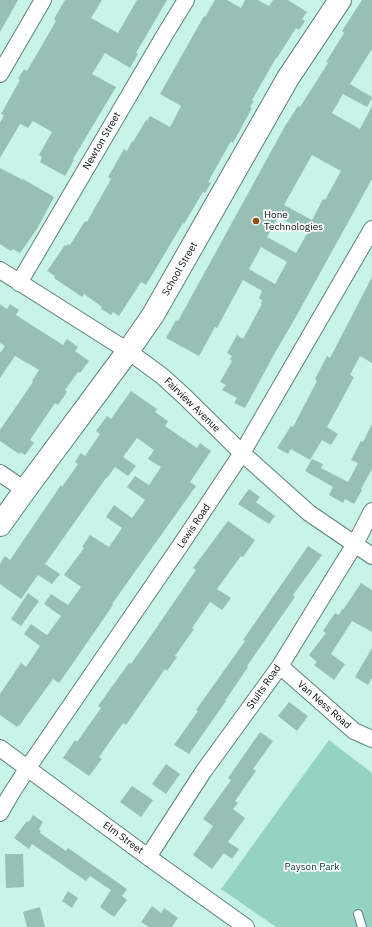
<!DOCTYPE html>
<html>
<head>
<meta charset="utf-8">
<style>
	body { margin:0 }
	canvas { display:block; background:#c8f3e8 }
</style>
</head>
<body>
<canvas width="372" height="927"></canvas>
<script>
const context = document.querySelector('canvas').getContext('2d');
context.lineJoin = 'round';
function fillPath(path, color) { context.fillStyle = color; context.fill(path, 'evenodd'); }
const poly = rows => new Path2D(rows.map(r => 'M' + r).join(''));
function stroke(path, color, width, dash) { context.strokeStyle = color; context.lineWidth = width; context.lineCap = dash ? 'butt' : 'round'; context.setLineDash(dash || []); context.stroke(path); }
function drawText(font, color, halo, rows, align = 'center') {
  context.font = font + ' "IBM Plex Sans",sans-serif'; context.lineWidth = 3.5; context.setLineDash([]); context.textBaseline = 'middle'; context.strokeStyle = halo; context.fillStyle = color; for (const [text, x, y, turn = 0] of rows) {
    context.save(); context.translate(x, y); context.rotate((+turn || 0) * Math.PI / 180); context.textAlign = isNaN(turn) ? turn : align; if (halo) context.strokeText(text, 0, 0); context.fillText(text, 0, 0); context.restore();
  }
}
fillPath(poly([
	[329,740,372,773,372,927,276,927,221,889]
]), '#94d3c4');
fillPath(poly([
	[0,0,18,0,0,32],
	[65,0,102,0,91,18,118,33,137,0,167,0,136,53,138,54,130,68,105,53,92,74,116,87,73,159,74,160,65,176,40,162,42,157,39,155,52,132,33,121,28,128,20,124,0,158,0,123,4,115,1,114,20,80,18,79,24,69,27,71,56,21,54,19],
	[215,0,227,0,241,8,245,0,258,0,269,6,273,0,288,0,307,12,302,19,305,21,299,30,296,28,277,58,276,58,252,100,254,101,250,107,252,108,233,143,231,141,208,182,211,183,205,193,203,192,184,224,183,223,146,285,141,282,119,316,113,312,111,315,101,309,102,307,84,294,82,297,54,278,55,276,47,271,65,245,67,246,68,244,70,245,85,221,87,222,111,179,108,177,124,149,127,151,132,141,133,142,146,120,147,121,150,116,170,127,181,106,160,94,204,16,205,17],
	[362,0,372,0,372,49,350,84,372,97,372,98,367,107,343,94,332,113,360,129,372,106,372,179,293,322,276,351,245,408,234,403,237,398,222,390,226,385,220,382,232,361,230,359,232,356,227,353,237,335,243,339,262,304,261,304,262,300,259,298,262,291,243,280,217,328,215,327,199,356,166,338,176,320,178,321,285,126,298,106,300,107,328,63,326,62,344,33,342,31],
	[312,155,341,171,325,200,323,199,312,220,284,205],
	[278,217,308,232,296,253,267,237],
	[261,247,287,262,275,284,249,269],
	[0,168,23,180,23,179,54,197,37,229,20,253,13,249,11,251,0,244],
	[372,277,372,363,360,356,350,375,354,377,327,427,338,434,331,445,322,440,310,460,291,449,288,454,277,448,291,426,293,427,317,381,315,379,327,356,330,358],
	[0,304,7,309,10,304,19,310,16,315,19,317,63,345,67,339,78,347,75,351,89,361,80,373,78,372,65,390,67,392,58,405,55,403,30,440,34,443,25,455,21,452,19,454,0,441,0,430,33,382,32,381,39,370,15,356,0,378,0,353,5,346,0,343],
	[131,391,157,409,155,412,168,421,165,426,197,448,200,443,211,451,190,482,196,486,112,604,113,605,71,666,59,683,53,679,19,726,18,725,17,727,0,715,0,694,21,663,26,667,40,646,24,634,31,624,47,635,61,616,44,604,51,594,68,605,81,587,64,575,84,548,82,547,90,535,109,547,122,528,106,517,114,505,132,518,145,500,127,487,135,476,149,485,161,467,148,459,154,450,137,438,123,457,136,466,128,476,115,467,107,478,106,478,45,564,60,574,52,584,38,575,21,599,0,584,0,564,5,556,10,560,61,485,62,487,78,464,75,462,81,453,85,456,100,434,96,431,107,416,111,419],
	[372,424,372,469,361,489,362,490,354,504,345,499,343,503,329,495,333,487,305,471,312,459,323,464,321,468,348,482,358,463,351,460,361,441,363,442],
	[249,489,260,497,256,502,275,516,269,524,238,504],
	[228,521,255,540,243,557,241,556,217,589,231,598,222,610,210,602,192,628,194,629,175,656,177,657,167,671,165,669,126,725,123,723,99,757,102,759,89,776,63,758,75,740,77,742,101,708,98,706,129,663,131,664,159,624,196,570,193,568],
	[308,546,322,555,293,595,295,597,247,666,248,667,225,701,226,701,189,754,174,745,198,711,196,710,245,641,243,640],
	[361,583,372,590,372,632,352,621,331,654,345,664,334,680,314,665,317,662,309,655,326,633,323,631,335,613,339,615,342,609,343,610],
	[28,593,39,601,21,626,11,619],
	[372,648,372,678,368,685,355,677],
	[289,702,308,716,297,731,278,716],
	[260,732,273,741,253,769,256,771,235,801,238,803,233,809,245,818,228,842,239,849,232,859,224,853,212,869,193,855,213,826,203,819,231,780,228,778],
	[166,764,180,774,166,794,152,784],
	[132,786,153,800,141,817,120,802],
	[33,815,43,822,39,829,41,831,40,833,66,851,68,848,127,889,122,896,127,900,114,917,100,907,111,890,90,876,86,881,32,844,29,849,14,838,27,821,29,822],
	[5,854,23,854,24,887,6,888],
	[68,891,78,898,72,908,62,901],
	[152,906,161,913,164,908,178,918,172,927,149,927,141,922],
	[40,907,45,927,27,927,23,912]
]), '#96c0b6');
const lane = poly([
	[358,914,362,927]
]);
const street = poly([
	[0,74,43,0],
	[0,270,128,351,162,376,184,396,242,453,309,513,372,556],
	[19,283,164,36,186,0],
	[0,473,25,490],
	[280,666,354,731,372,739],
	[0,748,148,857,246,927],
	[0,813,11,794,27,769,182,543,242,453,372,229],
	[148,857,203,772,280,666,337,573,355,544,372,511]
]);
const secondary = poly([
	[0,525,25,490,128,351,153,315,288,78,340,0]
]);
stroke(lane, '#5b8279', 10);
stroke(street, '#5b8279', 18);
stroke(secondary, '#5b8279', 24);
stroke(lane, '#fff', 8);
stroke(street, '#fff', 16);
stroke(secondary, '#fff', 22);
for (const [x, y, r, color] of [
	[256,221,4,"#8e4d19"]
]) { const dot = new Path2D(); dot.arc(x, y, r, 0, 2 * Math.PI); context.fillStyle = color; context.fill(dot); stroke(dot, '#fff', 1.5); }
drawText('10px', '#020e0b', '#fff', [
	["Newton Street",102,141,-60],
	["School Street",180,269,-60],
	["Fairview Avenue",192,405,44],
	["Lewis Road",194,526,-56],
	["Stults Road",264,687,-55],
	["Van Ness Road",324,705,41],
	["Elm Street",123,838,36]
]);
drawText('10px', '#020e0b', '#fff', [
	["Hone",264,215],
	["Technologies",264,227]
], 'left');
drawText('10px', '#00362d', '#fff', [
	["Payson Park",312,867]
]);
</script>
</body>
</html>
